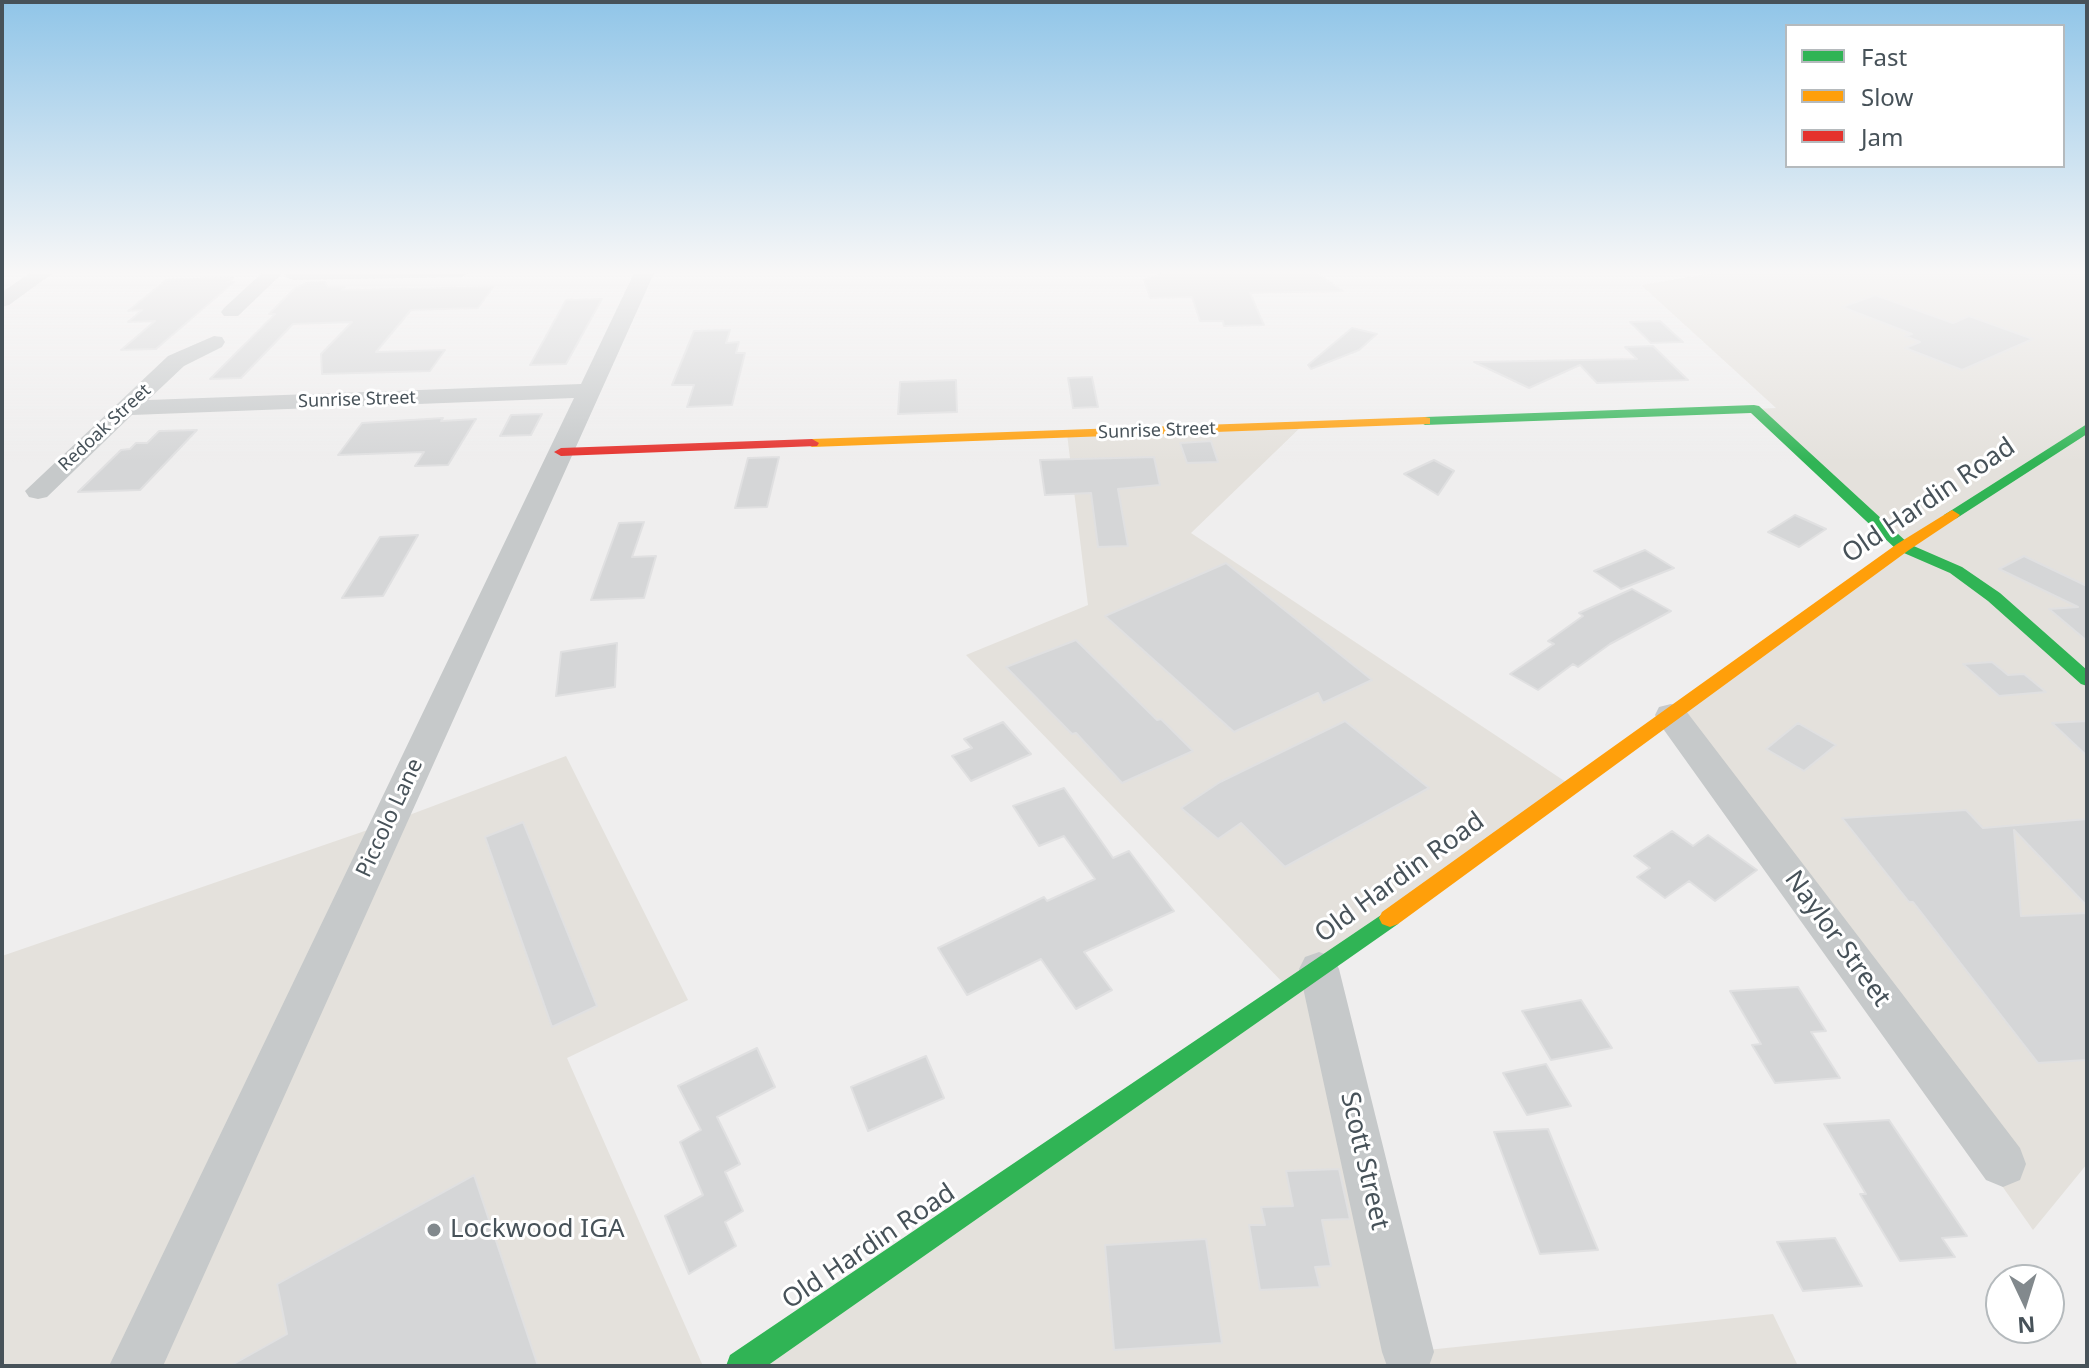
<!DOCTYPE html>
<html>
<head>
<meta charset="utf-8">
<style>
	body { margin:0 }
	#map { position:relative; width:2089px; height:1368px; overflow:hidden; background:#efeeee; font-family:"Noto Sans",sans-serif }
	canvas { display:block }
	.frame { position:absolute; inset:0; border:4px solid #475259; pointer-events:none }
	.legend { position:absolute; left:1785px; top:24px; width:280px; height:144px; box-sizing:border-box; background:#fff; border:2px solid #b5babd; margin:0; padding:10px 14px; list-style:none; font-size:24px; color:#475259 }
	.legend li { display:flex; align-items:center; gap:16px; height:40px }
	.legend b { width:40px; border:2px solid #b5babd }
	.north { position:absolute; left:1985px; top:1264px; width:80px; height:80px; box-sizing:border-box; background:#fff; border:2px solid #b5babd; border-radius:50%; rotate:176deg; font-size:22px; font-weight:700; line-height:32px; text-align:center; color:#475259 }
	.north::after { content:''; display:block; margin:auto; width:28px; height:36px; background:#82898d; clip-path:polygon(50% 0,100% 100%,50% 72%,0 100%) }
</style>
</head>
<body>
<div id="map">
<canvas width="2089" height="1368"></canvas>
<div class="frame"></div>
<ul class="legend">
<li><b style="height:10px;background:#30b455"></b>Fast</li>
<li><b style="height:10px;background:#ff9f0a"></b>Slow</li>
<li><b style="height:10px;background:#e5322d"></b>Jam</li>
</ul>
<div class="north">N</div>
</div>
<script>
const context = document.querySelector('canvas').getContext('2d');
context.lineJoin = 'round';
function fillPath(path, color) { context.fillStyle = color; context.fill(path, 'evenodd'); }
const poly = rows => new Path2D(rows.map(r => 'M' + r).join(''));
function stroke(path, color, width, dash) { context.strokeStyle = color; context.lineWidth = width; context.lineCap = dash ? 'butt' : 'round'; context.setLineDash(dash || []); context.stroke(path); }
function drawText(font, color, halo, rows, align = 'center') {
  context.font = font + ' "Noto Sans",sans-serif'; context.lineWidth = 6; context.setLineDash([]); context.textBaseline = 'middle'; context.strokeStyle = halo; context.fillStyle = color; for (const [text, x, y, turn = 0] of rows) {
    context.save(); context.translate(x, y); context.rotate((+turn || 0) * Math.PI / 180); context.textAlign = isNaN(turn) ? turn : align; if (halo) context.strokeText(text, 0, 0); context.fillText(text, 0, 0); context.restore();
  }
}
fillPath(poly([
	[1726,271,2087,271,2087,1164,2033,1230,1671,715,1903,547,1754,409,1776,408,1641,285],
	[1303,425,1191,533,1572,786,1319,969,1408,1352,1773,1314,1798,1366,741,1366,1289,989,966,655,1088,605,1067,434],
	[566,756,688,1000,567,1058,703,1366,2,1366,2,956,388,823]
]), '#e4e1dc');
const building = poly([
	[1171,271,1313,271,1343,291,1250,293,1264,325,1224,326,1223,321,1200,321,1192,297,1150,298,1144,280,1171,271],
	[233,278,228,282,234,282,156,349,121,350,155,321,128,322,142,310,128,311,166,280,233,278],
	[325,282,328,287,345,287,342,290,493,287,478,308,411,310,376,352,445,350,430,371,322,374,321,354,352,322,293,324,241,378,210,379,275,314,269,314,295,288,306,283,325,282],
	[1875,295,1953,323,1969,316,2033,339,1962,370,1905,348,1920,342,1905,336,1912,334,1842,307,1875,295],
	[602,299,566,364,530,365,566,300,602,299],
	[1660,321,1683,342,1651,343,1630,322,1660,321],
	[1352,328,1377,334,1359,350,1311,369,1308,365,1352,328],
	[730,330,726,343,739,342,736,353,745,353,732,405,687,407,694,385,672,385,694,331,730,330],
	[1653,346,1688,380,1597,383,1580,365,1529,388,1474,362,1637,359,1625,347,1653,346],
	[1092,377,1098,407,1073,408,1068,378,1092,377],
	[956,380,957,412,898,414,900,382,956,380],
	[542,414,531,435,500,436,511,415,542,414],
	[443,418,441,421,476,419,448,465,415,466,424,452,338,455,362,423,443,418],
	[197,430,140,490,78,492,121,450,130,449,136,443,147,443,159,431,197,430],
	[1211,441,1218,462,1187,463,1180,443,1211,441],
	[779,457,767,507,735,508,748,458,779,457],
	[1154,457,1160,485,1118,489,1128,546,1098,547,1091,493,1045,495,1040,460,1154,457],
	[1434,460,1454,471,1438,495,1404,474,1434,460],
	[1795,515,1826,529,1799,547,1768,532,1795,515],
	[644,522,632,557,656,556,644,598,591,600,619,523,644,522],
	[418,535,383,596,342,598,380,537,418,535],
	[1645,550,1674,568,1621,589,1594,571,1645,550],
	[2024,556,2087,586,2087,641,2049,609,2078,607,1999,569,2024,556],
	[1226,563,1372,680,1323,703,1318,693,1234,732,1105,616,1226,563],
	[1632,589,1671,611,1610,644,1578,667,1573,664,1538,690,1510,674,1554,644,1548,641,1583,616,1579,613,1632,589],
	[1076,640,1157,720,1161,719,1193,751,1122,783,1076,733,1072,734,1006,667,1076,640],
	[617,643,615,687,556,696,561,652,617,643],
	[1992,662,2008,675,2024,674,2046,692,1999,696,1963,664,1992,662],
	[1345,721,1429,788,1285,867,1241,823,1218,839,1181,808,1220,782,1345,721],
	[2087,721,2087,756,2052,723,2087,721],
	[1003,722,1031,754,971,781,952,756,972,748,964,739,1003,722],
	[1798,723,1836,745,1804,771,1766,749,1798,723],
	[1064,788,1113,858,1129,851,1174,911,1084,952,1112,990,1076,1009,1041,959,967,995,938,948,1044,897,1047,901,1095,879,1064,836,1039,846,1013,806,1064,788],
	[1966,810,1983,828,2087,819,2087,906,2014,830,2021,916,2087,913,2087,1060,2038,1063,1913,902,1909,902,1842,818,1966,810],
	[523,822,597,1006,552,1027,485,837,523,822],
	[1672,831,1693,846,1708,835,1757,870,1715,901,1689,881,1665,898,1637,877,1650,868,1634,856,1672,831],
	[1798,987,1826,1031,1811,1032,1840,1078,1775,1083,1752,1045,1761,1044,1730,991,1798,987],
	[1581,1000,1612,1048,1551,1060,1522,1011,1581,1000],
	[757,1048,775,1087,717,1117,740,1164,725,1172,743,1211,725,1222,736,1246,689,1274,665,1216,703,1195,680,1142,701,1130,678,1086,757,1048],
	[926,1056,944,1098,868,1131,851,1087,926,1056],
	[1546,1064,1571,1106,1527,1115,1503,1073,1546,1064],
	[1889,1120,1967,1236,1942,1238,1955,1257,1900,1261,1860,1194,1866,1194,1824,1124,1889,1120],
	[1548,1129,1598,1250,1540,1254,1494,1132,1548,1129],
	[1339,1169,1350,1219,1322,1220,1331,1266,1315,1267,1320,1287,1260,1290,1249,1225,1265,1225,1261,1207,1293,1206,1286,1171,1339,1169],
	[474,1175,538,1366,230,1366,287,1334,277,1284,474,1175],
	[1835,1238,1862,1286,1803,1291,1777,1242,1835,1238],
	[1206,1239,1222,1343,1114,1350,1105,1245,1206,1239]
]);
fillPath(building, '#d5d6d7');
stroke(building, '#e0e0e1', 2);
fillPath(poly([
	[33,271,56,271,9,305,2,307,2,292,33,271],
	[264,271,285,271,238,316,224,316,221,312,224,308,264,271],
	[287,271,472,271,462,277,294,280,287,278,284,274,287,271],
	[635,271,655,271,163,1366,109,1366,574,398,132,415,47,497,38,499,29,497,25,491,168,356,214,336,222,337,225,342,222,347,184,366,148,400,581,384,635,271],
	[1671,704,1683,707,2020,1148,2026,1164,2020,1180,2003,1187,1986,1180,1659,723,1655,715,1659,707,1671,704],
	[1319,952,1333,957,1339,969,1434,1352,1429,1366,1387,1366,1382,1352,1299,969,1305,957,1319,952]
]), '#c6c9ca');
fillPath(poly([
	[1754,405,1759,406,1909,544,1962,567,2000,593,2087,670,2087,686,2081,684,1988,601,1950,573,1897,550,1751,413,1425,425,1418,421,1425,417,1754,405],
	[2087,424,2087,434,1957,518,1952,520,1944,515,2087,424],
	[1390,909,1398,912,1401,918,1398,924,767,1366,726,1366,730,1355,1390,909]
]), '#30b455');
fillPath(poly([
	[1425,417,1430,418,1430,424,812,447,805,443,812,439,1425,417],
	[1952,510,1960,515,1957,518,1909,550,1398,924,1390,927,1382,924,1379,918,1382,912,1897,544,1952,510]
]), '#ff9f0a');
fillPath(poly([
	[812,439,819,443,817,446,561,456,554,452,561,448,812,439]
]), '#e5322d');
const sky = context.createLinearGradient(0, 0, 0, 462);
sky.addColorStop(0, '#90c5e8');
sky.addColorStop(0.59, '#f8f7f7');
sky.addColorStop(1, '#f8f7f700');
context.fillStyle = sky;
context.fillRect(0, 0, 2089, 462);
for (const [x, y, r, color] of [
	[434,1230,8,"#82898d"]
]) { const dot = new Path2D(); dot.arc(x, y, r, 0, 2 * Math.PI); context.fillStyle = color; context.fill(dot); stroke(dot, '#fff', 3); }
drawText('18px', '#475259', '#fff', [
	["Sunrise Street",357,400,-2],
	["Redoak Street",105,428,-43],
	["Sunrise Street",1157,431,-2]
]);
drawText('22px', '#475259', '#fff', [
	["Piccolo Lane",390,818,-65]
]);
drawText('26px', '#475259', '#fff', [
	["Old Hardin Road",1929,501,-34],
	["Old Hardin Road",1400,878,-36],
	["Naylor Street",1837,939,54],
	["Scott Street",1364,1161,77],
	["Old Hardin Road",869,1247,-34]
]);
drawText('26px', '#475259', '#fff', [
	["Lockwood IGA",450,1230]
], 'left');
</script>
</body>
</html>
